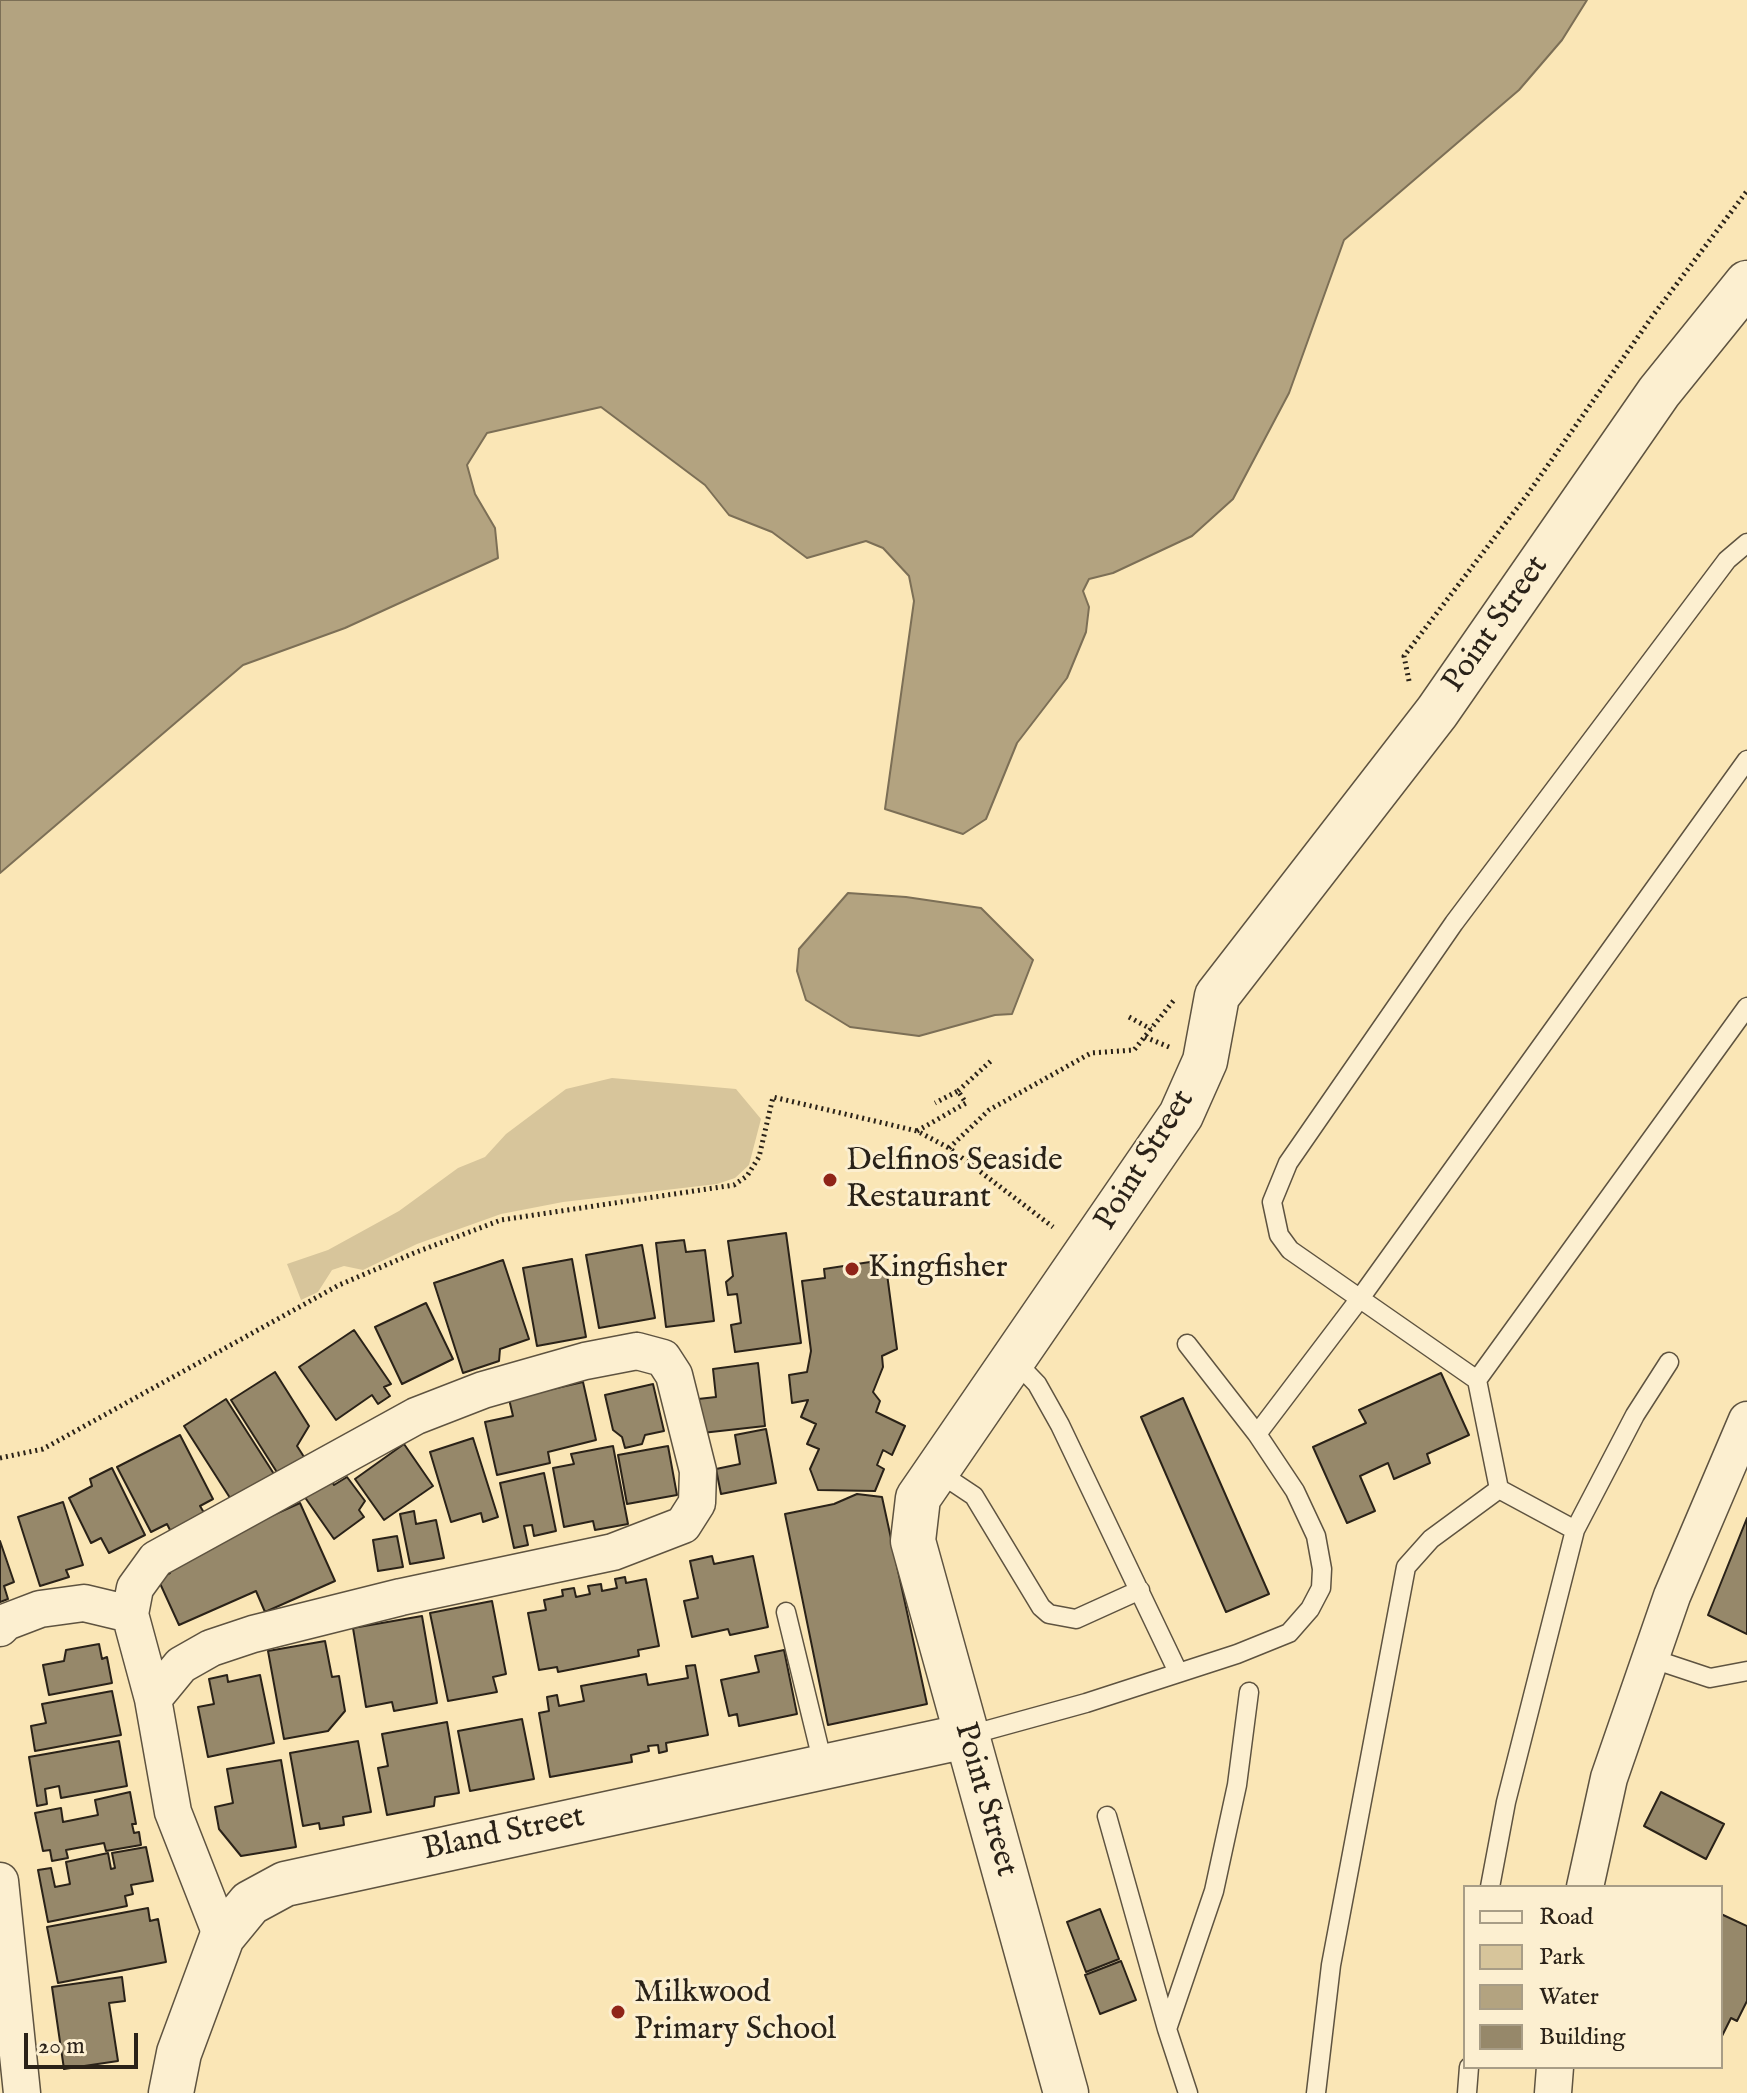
<!DOCTYPE html>
<html>
<head>
<meta charset="utf-8">
<style>
	body { margin:0 }
	#map { position:relative; width:1747px; height:2093px; overflow:hidden; background:#fae6b6; font-family:"IM FELL English",serif }
	canvas { display:block }
	.legend { position:absolute; left:1463px; top:1885px; width:260px; height:184px; box-sizing:border-box; background:#fcefd0; border:2px solid #a89d86; margin:0; padding:10px 14px; list-style:none; font-size:24px; color:#2a2218 }
	.legend li { display:flex; align-items:center; gap:16px; height:40px }
	.legend b { width:40px; border:2px solid #a89d86 }
	.scale { position:absolute; left:24px; top:2033px; width:114px; height:36px; box-sizing:border-box; border:4px solid #2a2218; border-top:0; padding-left:10px; font-size:24px; line-height:28px; white-space:nowrap; color:#2a2218; -webkit-text-stroke:6px #fcefd0; paint-order:stroke }
</style>
</head>
<body>
<div id="map">
<canvas width="1747" height="2093"></canvas>
<ul class="legend">
<li><b style="height:10px;background:#fcefd0"></b>Road</li>
<li><b style="height:22px;background:#d7c59b"></b>Park</li>
<li><b style="height:22px;background:#b3a380"></b>Water</li>
<li><b style="height:22px;background:#96886a"></b>Building</li>
</ul>
<div class="scale">20 m</div>
</div>
<script>
const context = document.querySelector('canvas').getContext('2d');
context.lineJoin = 'round';
function fillPath(path, color) { context.fillStyle = color; context.fill(path, 'evenodd'); }
const poly = rows => new Path2D(rows.map(r => 'M' + r).join(''));
function stroke(path, color, width, dash) { context.strokeStyle = color; context.lineWidth = width; context.lineCap = dash ? 'butt' : 'round'; context.setLineDash(dash || []); context.stroke(path); }
function drawText(font, color, halo, rows, align = 'center') {
  context.font = font + ' "IM FELL English",serif'; context.lineWidth = 6; context.setLineDash([]); context.textBaseline = 'middle'; context.strokeStyle = halo; context.fillStyle = color; for (const [text, x, y, turn = 0] of rows) {
    context.save(); context.translate(x, y); context.rotate((+turn || 0) * Math.PI / 180); context.textAlign = isNaN(turn) ? turn : align; if (halo) context.strokeText(text, 0, 0); context.fillText(text, 0, 0); context.restore();
  }
}
fillPath(poly([
	[612,1078,736,1089,761,1119,749,1165,735,1178,717,1184,563,1202,501,1214,417,1244,363,1270,344,1266,332,1270,318,1292,301,1300,287,1264,328,1250,399,1211,458,1168,485,1157,506,1134,566,1089]
]), '#d7c59b');
const water = poly([
	[0,0,1587,0,1562,40,1519,90,1344,240,1289,393,1233,499,1192,536,1113,573,1089,579,1083,591,1089,607,1086,632,1067,678,1017,743,986,819,963,834,885,809,914,601,909,576,883,548,866,541,807,558,772,532,729,515,705,485,601,407,487,433,467,465,475,494,495,528,498,558,345,628,243,665,0,873,0,0],
	[848,893,906,897,981,908,1033,960,1012,1014,995,1015,919,1036,850,1027,806,1000,797,971,799,949,848,893]
]);
fillPath(water, '#b3a380');
stroke(water, '#7c6f56', 2);
const building = poly([
	[786,1233,801,1343,735,1352,731,1325,741,1323,737,1294,728,1295,726,1282,733,1276,728,1241,786,1233],
	[684,1240,686,1252,705,1250,714,1321,666,1327,656,1243,684,1240],
	[642,1245,655,1318,599,1328,586,1255,642,1245],
	[572,1259,586,1337,537,1346,523,1268,572,1259],
	[503,1260,529,1339,500,1349,499,1361,463,1373,434,1283,503,1260],
	[870,1262,872,1276,887,1274,897,1349,882,1356,883,1367,873,1392,880,1401,876,1412,905,1426,892,1455,883,1450,877,1465,884,1469,875,1491,818,1490,810,1469,819,1449,807,1444,816,1424,801,1417,808,1400,792,1403,789,1375,807,1372,811,1351,802,1281,825,1278,824,1269,870,1262],
	[426,1303,453,1359,402,1384,375,1327,426,1303],
	[354,1330,391,1384,384,1387,390,1396,378,1404,372,1395,336,1420,299,1367,354,1330],
	[758,1363,765,1426,702,1433,698,1399,716,1397,713,1369,758,1363],
	[275,1372,309,1426,297,1446,306,1460,280,1477,231,1400,275,1372],
	[1441,1373,1469,1435,1427,1454,1430,1463,1394,1479,1388,1463,1360,1476,1375,1511,1347,1523,1313,1447,1366,1423,1359,1410,1441,1373],
	[583,1382,596,1440,548,1452,550,1463,497,1475,485,1422,513,1416,509,1399,583,1382],
	[653,1384,664,1431,645,1435,642,1444,625,1448,622,1437,613,1430,605,1395,653,1384],
	[1183,1398,1269,1594,1226,1612,1141,1417,1183,1398],
	[226,1399,274,1474,232,1501,184,1426,226,1399],
	[766,1429,776,1483,721,1494,716,1469,740,1464,735,1435,766,1429],
	[180,1435,213,1499,200,1506,206,1516,172,1534,167,1524,151,1532,117,1467,180,1435],
	[473,1438,498,1517,483,1522,481,1513,451,1522,430,1452,473,1438],
	[404,1444,433,1486,384,1520,355,1479,404,1444],
	[613,1446,628,1524,595,1530,593,1521,564,1527,553,1468,574,1464,571,1454,613,1446],
	[668,1446,677,1495,627,1504,618,1455,668,1446],
	[112,1468,145,1535,109,1553,101,1538,91,1543,69,1498,92,1486,90,1479,112,1468],
	[544,1473,556,1531,534,1536,532,1525,524,1526,528,1545,514,1548,500,1483,544,1473],
	[329,1477,334,1485,347,1477,365,1501,359,1510,364,1517,334,1539,304,1496,329,1477],
	[857,1494,882,1497,927,1704,828,1725,785,1514,834,1504,857,1494],
	[63,1502,83,1565,66,1570,69,1577,40,1586,18,1517,63,1502],
	[300,1503,335,1581,265,1612,256,1591,179,1625,158,1579,170,1573,166,1563,300,1503],
	[414,1511,416,1524,436,1520,444,1558,410,1564,400,1514,414,1511],
	[1747,1518,1747,1634,1708,1615,1747,1518],
	[397,1536,403,1567,378,1571,373,1540,397,1536],
	[0,1541,14,1582,4,1586,8,1599,0,1602,0,1541],
	[712,1556,714,1564,753,1556,768,1627,730,1635,728,1629,692,1637,684,1601,698,1598,690,1561,712,1556],
	[625,1577,626,1583,646,1579,659,1646,638,1650,639,1656,558,1672,557,1667,539,1670,528,1613,546,1610,544,1600,563,1596,562,1590,574,1588,576,1597,590,1594,588,1586,601,1584,602,1591,617,1588,615,1579,625,1577],
	[492,1601,506,1674,493,1677,497,1692,448,1701,430,1613,492,1601],
	[422,1616,437,1703,394,1711,392,1702,366,1707,353,1628,422,1616],
	[325,1641,332,1677,339,1676,345,1711,328,1731,284,1739,268,1651,325,1641],
	[99,1644,102,1659,107,1657,112,1683,49,1695,43,1665,64,1661,66,1650,99,1644],
	[784,1650,797,1714,739,1726,737,1714,729,1716,721,1680,759,1672,755,1656,784,1650],
	[695,1665,708,1735,666,1743,667,1751,659,1753,658,1745,648,1746,649,1751,631,1755,632,1762,550,1777,539,1713,549,1711,547,1697,557,1695,559,1706,584,1701,581,1686,646,1674,648,1685,688,1678,686,1666,695,1665],
	[227,1675,228,1682,260,1675,274,1743,208,1757,198,1707,214,1704,209,1679,227,1675],
	[112,1691,121,1735,35,1751,31,1726,46,1723,42,1704,112,1691],
	[522,1719,534,1779,470,1791,458,1731,522,1719],
	[447,1722,459,1793,435,1797,434,1806,387,1815,378,1768,388,1766,382,1734,447,1722],
	[119,1741,127,1786,61,1798,59,1786,45,1789,47,1804,37,1806,29,1757,119,1741],
	[358,1741,371,1812,343,1817,344,1825,320,1829,319,1823,303,1826,290,1753,358,1741],
	[281,1760,296,1847,241,1856,219,1829,215,1807,233,1803,227,1769,281,1760],
	[130,1792,136,1824,132,1824,134,1833,139,1832,141,1845,106,1851,104,1843,66,1850,68,1858,52,1861,50,1850,43,1851,35,1813,61,1808,63,1822,98,1815,95,1800,130,1792],
	[1661,1792,1724,1824,1706,1859,1644,1826,1661,1792],
	[146,1847,153,1881,131,1885,133,1894,125,1896,127,1906,48,1922,38,1870,51,1868,55,1887,70,1884,66,1862,108,1853,111,1869,115,1868,112,1853,146,1847],
	[148,1908,150,1921,158,1919,166,1962,58,1983,47,1927,148,1908],
	[1100,1909,1119,1959,1086,1972,1067,1922,1100,1909],
	[1721,1914,1747,1926,1747,2001,1737,2021,1731,2018,1721,2038,1721,1914],
	[1121,1961,1136,2000,1100,2014,1085,1975,1121,1961],
	[122,1977,125,2001,109,2003,118,2061,64,2069,52,1987,122,1977]
]);
fillPath(building, '#96886a');
stroke(building, '#2a2218', 2);
const service = poly([
	[1747,543,1727,560,1454,923,1288,1163,1272,1202,1279,1235,1290,1250,1477,1380,1747,1007],
	[1014,1360,1037,1384,1060,1425,1178,1672],
	[1477,1380,1499,1489,1575,1530,1635,1415,1669,1362],
	[1257,1434,1361,1297,1747,760],
	[935,1470,974,1496,1041,1607,1049,1614,1076,1619,1140,1590],
	[786,1612,823,1764],
	[1650,1658,1710,1678,1747,1671],
	[966,1736,1086,1703,1237,1654,1289,1633,1310,1609,1321,1588,1322,1569,1316,1536,1295,1491,1257,1434,1187,1344],
	[1107,1816,1167,2029],
	[1490,1887,1506,1802,1575,1530],
	[1188,2093,1167,2029,1214,1891,1237,1785,1249,1692],
	[1316,2093,1331,1965,1406,1567,1431,1539,1499,1489],
	[1467,2093,1469,2067]
]);
const minor = poly([
	[637,1351,663,1358,674,1375,698,1471,697,1503,683,1525,613,1552,401,1597,253,1634,211,1648,181,1665,153,1699,130,1614,135,1588,156,1559,416,1416,483,1390,585,1361,637,1351],
	[0,1628,6,1622,40,1609,84,1603,130,1614],
	[153,1699,173,1812,222,1937],
	[0,1881,22,2093],
	[1585,1887,1609,1778,1672,1596,1747,1420],
	[1553,2093,1555,2067]
]);
const tertiary = poly([
	[171,2093,179,2053,222,1937,250,1903,285,1884,966,1736],
	[1066,2093,913,1541,918,1498,1181,1115,1205,1061,1217,996,1437,712,1659,392,1747,283]
]);
stroke(service, '#5e5340', 21);
stroke(minor, '#5e5340', 39);
stroke(tertiary, '#5e5340', 47);
stroke(poly([
	[1409,681,1404,656,1527,495,1654,314,1747,191],
	[1129,1017,1151,1029],
	[1145,1037,1169,1047],
	[958,1091,993,1059],
	[917,1131,966,1103,958,1091,935,1103],
	[949,1148,989,1110,1091,1053,1134,1050,1174,1000],
	[0,1458,43,1449,339,1285,414,1253,501,1220,734,1185,747,1176,759,1157,773,1097,917,1131,949,1148,1053,1227]
]), '#2a2218', 5, [2, 4]);
stroke(service, '#fcefd0', 18);
stroke(minor, '#fcefd0', 36);
stroke(tertiary, '#fcefd0', 44);
for (const [x, y, r, color] of [
	[830,1180,8,"#8f2418"],
	[852,1269,8,"#8f2418"],
	[618,2012,8,"#8f2418"]
]) { const dot = new Path2D(); dot.arc(x, y, r, 0, 2 * Math.PI); context.fillStyle = color; context.fill(dot); stroke(dot, '#fcefd0', 3); }
drawText('32px', '#2a2218', '#fcefd0', [
	["Point Street",1497,625,-55],
	["Point Street",1146,1161,-58],
	["Point Street",984,1800,74],
	["Bland Street",504,1835,-12]
]);
drawText('32px', '#2a2218', '#fcefd0', [
	["Delfinos Seaside",846,1162],
	["Restaurant",846,1199],
	["Kingfisher",868,1269],
	["Milkwood",634,1994],
	["Primary School",634,2031]
], 'left');
</script>
</body>
</html>
